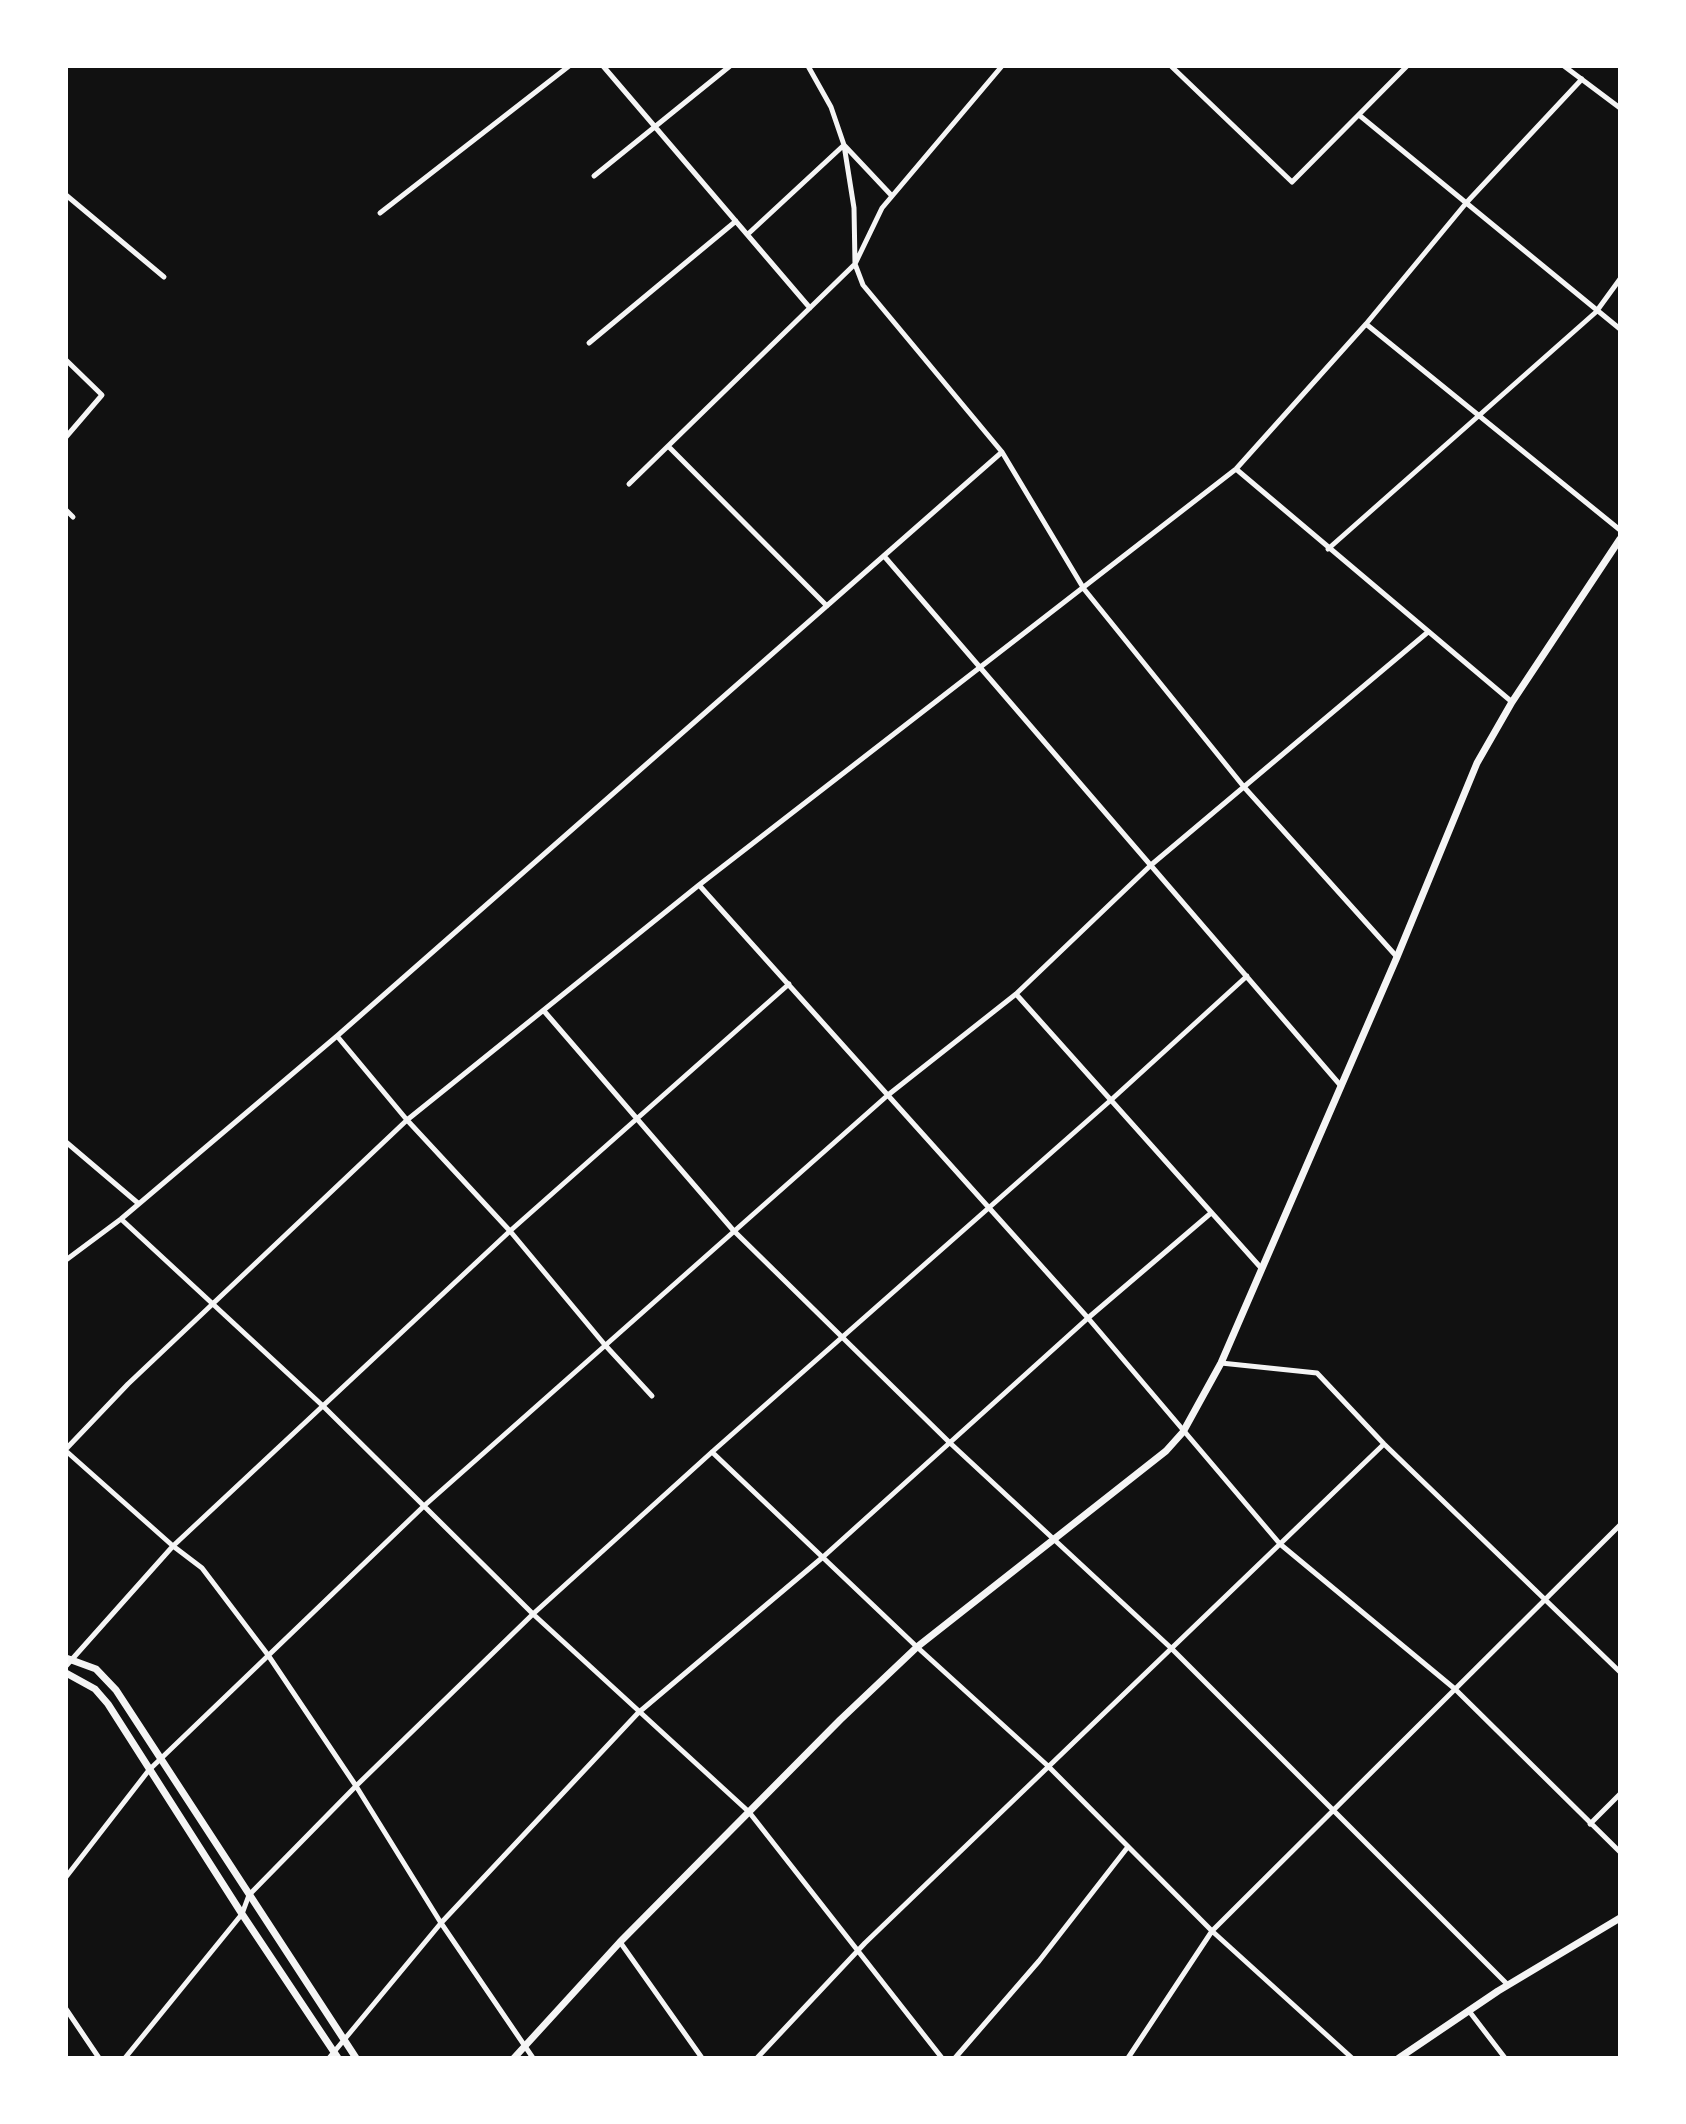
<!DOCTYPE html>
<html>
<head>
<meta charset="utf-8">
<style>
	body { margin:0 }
	#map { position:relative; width:1686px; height:2124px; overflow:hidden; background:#111; font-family:Signika,sans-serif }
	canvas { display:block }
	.frame { position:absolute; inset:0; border:68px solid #fff; pointer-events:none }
</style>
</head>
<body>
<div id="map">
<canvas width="1686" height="2124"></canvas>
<div class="frame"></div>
</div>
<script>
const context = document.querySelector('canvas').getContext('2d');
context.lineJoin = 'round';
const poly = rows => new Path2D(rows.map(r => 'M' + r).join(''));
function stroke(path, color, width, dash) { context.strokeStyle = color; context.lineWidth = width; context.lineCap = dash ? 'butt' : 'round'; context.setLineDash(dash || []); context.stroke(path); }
stroke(poly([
	[603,66,810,308],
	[808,66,831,107,844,145,854,208,855,264,863,285,1002,452,1084,589,1244,787,1397,957],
	[1171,66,1292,182,1407,66],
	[1564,66,1620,108],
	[1359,115,1620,329],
	[594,176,730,66],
	[66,195,164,277],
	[380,213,569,66],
	[748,234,844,145,892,196],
	[1366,324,1620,530],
	[589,343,736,221],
	[66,360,102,395,66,437],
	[668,446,827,606],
	[1236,469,1512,702],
	[629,484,855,264,882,208,1002,66],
	[66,510,73,517],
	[1328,549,1596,312,1620,279],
	[884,556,1341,1086],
	[699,885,1088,1318,1280,1544,1455,1689,1620,1852],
	[1016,994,1262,1269],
	[544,1011,733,1230,949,1442,1171,1648,1508,1985],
	[337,1036,407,1120,510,1231,605,1345,652,1396],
	[66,1142,139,1204],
	[121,1219,323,1406,533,1614,749,1812,942,2058],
	[66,1260,121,1219,337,1036,1002,452],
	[1221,1363,1317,1373,1384,1444,1620,1672],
	[66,1449,128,1384,407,1120,699,885,1236,469,1366,324,1467,202,1582,79],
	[66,1451,173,1546,202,1568,268,1655,356,1786,441,1923,533,2058],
	[712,1452,917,1647,1048,1766,1212,1931,1352,2058],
	[66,1666,173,1546,510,1231,789,984],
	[1590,1824,1620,1794],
	[66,1877,149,1770,425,1505,888,1095,1016,994,1151,865,1428,632],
	[620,1942,702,2058],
	[66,2009,99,2058],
	[1469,2011,1505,2058],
	[125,2058,242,1914,249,1895,356,1786,533,1614,712,1452,1111,1100,1247,976],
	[329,2058,441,1923,638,1713,823,1557,1088,1318,1211,1213],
	[757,2058,865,1943,1384,1444],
	[955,2058,1039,1961,1127,1848],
	[1128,2058,1212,1931,1620,1525]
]), '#f5f5f5', 5);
stroke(poly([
	[514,2058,620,1942,840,1720,917,1647,1166,1451,1183,1432,1221,1363,1397,957,1477,763,1512,702,1620,539],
	[1399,2058,1498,1991,1620,1918]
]), '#f5f5f5', 7);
stroke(poly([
	[66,1658,96,1669,116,1690,356,2058],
	[66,1673,95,1689,108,1704,242,1914,338,2058]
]), '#f5f5f5', 7);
</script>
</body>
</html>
